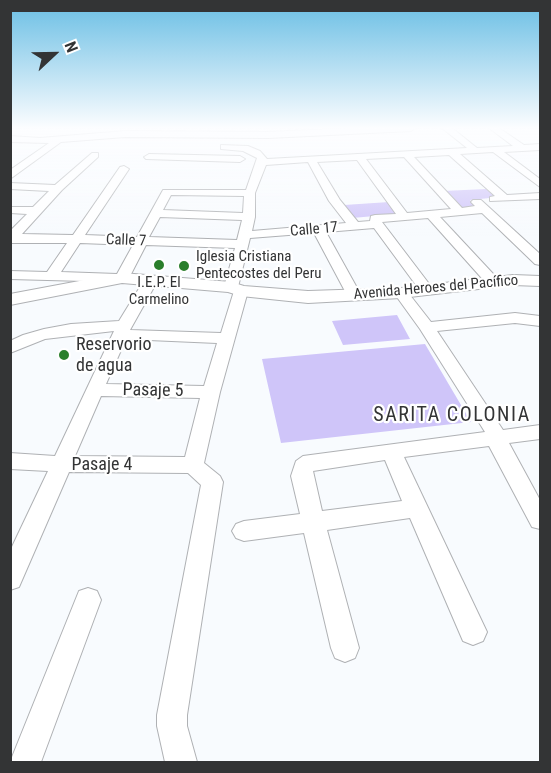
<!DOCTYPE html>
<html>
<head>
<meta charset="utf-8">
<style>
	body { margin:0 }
	#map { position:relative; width:551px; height:773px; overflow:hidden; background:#f8fbfe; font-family:"Roboto Condensed",sans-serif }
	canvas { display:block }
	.frame { position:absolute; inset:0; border:12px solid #333435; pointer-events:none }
	.north { position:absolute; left:24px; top:24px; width:60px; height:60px; -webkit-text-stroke:4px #fff; paint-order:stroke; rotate:68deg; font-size:16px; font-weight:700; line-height:24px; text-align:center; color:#333435 }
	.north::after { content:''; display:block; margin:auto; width:21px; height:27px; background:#333435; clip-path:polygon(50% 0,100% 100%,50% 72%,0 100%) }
</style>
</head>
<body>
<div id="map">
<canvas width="551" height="773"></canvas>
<div class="frame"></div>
<div class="north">N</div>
</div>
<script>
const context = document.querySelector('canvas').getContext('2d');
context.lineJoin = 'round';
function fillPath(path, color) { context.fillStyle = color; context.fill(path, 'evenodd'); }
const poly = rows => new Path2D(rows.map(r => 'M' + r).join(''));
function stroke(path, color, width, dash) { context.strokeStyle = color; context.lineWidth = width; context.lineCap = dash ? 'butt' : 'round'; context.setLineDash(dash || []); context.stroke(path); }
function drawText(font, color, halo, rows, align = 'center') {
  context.font = font + ' "Roboto Condensed",sans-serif'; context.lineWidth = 4.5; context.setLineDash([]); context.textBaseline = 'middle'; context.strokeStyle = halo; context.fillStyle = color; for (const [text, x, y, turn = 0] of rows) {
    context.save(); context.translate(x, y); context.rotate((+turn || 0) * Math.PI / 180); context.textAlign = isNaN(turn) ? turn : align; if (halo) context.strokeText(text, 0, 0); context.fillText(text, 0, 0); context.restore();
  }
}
fillPath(poly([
	[486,189,494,195,490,198,470,200,475,206,460,209,443,191],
	[389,202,398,214,352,218,344,205],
	[397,315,410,339,343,345,332,321],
	[425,344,471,422,281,443,262,359]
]), '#cfc5f9');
const minor = poly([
	[352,128,415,128,411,131,268,138,125,137,61,142,10,179,10,170,49,143,10,142,10,136,40,138,125,131,268,132,352,128],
	[442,128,452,128,477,148,513,146,489,128,499,128,524,145,540,144,540,150,504,152,540,179,540,187,493,152,460,154,507,195,540,193,540,199,490,201,490,197,495,196,449,155,414,157,462,208,475,206,471,202,473,200,481,200,540,254,540,265,535,264,482,213,440,217,497,278,499,281,497,284,492,285,487,284,428,218,382,222,433,289,426,293,421,292,374,228,326,232,361,295,354,299,347,295,314,233,250,238,238,287,246,288,248,291,220,392,204,463,220,476,223,482,187,715,187,726,197,762,165,762,157,726,157,715,201,485,188,473,69,472,19,587,10,590,10,551,48,471,10,469,10,453,55,456,114,331,45,339,10,353,10,341,23,335,44,329,71,324,119,321,146,277,151,276,158,280,130,330,221,333,234,291,226,290,224,287,235,248,146,245,129,278,122,282,10,279,10,271,47,272,67,243,10,243,10,231,27,214,10,213,10,207,33,207,49,191,10,189,10,183,55,185,92,153,98,153,98,157,62,190,22,234,73,235,120,167,124,166,129,169,85,235,137,237,163,190,246,190,257,158,243,151,221,149,221,145,248,146,260,151,267,159,467,148,442,128],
	[404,157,451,209,407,213,366,159,404,157],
	[356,160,357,160,396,214,375,215,371,216,370,221,358,222,340,200,317,162,356,160],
	[308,162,329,201,346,223,252,231,255,217,255,193,266,165,308,162],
	[171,195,244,196,243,213,163,210,171,195],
	[160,217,242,220,237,240,149,237,160,217],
	[80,243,133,245,117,274,61,272,80,243],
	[126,339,217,343,204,386,106,384,126,339],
	[101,396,200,398,185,457,75,456,101,396],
	[149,154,240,156,245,159,240,162,146,159,144,157,149,154],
	[401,289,406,290,431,322,515,313,540,316,540,326,515,323,437,331,503,430,540,425,540,439,509,443,540,500,540,529,532,527,489,446,404,457,487,632,483,641,473,645,463,641,410,518,327,530,359,648,355,658,345,662,335,658,331,648,304,533,244,541,236,538,232,531,236,524,244,521,300,514,291,476,296,461,303,456,485,432,420,329,394,293,401,289],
	[385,460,402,501,322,511,313,471,385,460],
	[88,588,97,591,101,600,41,762,10,762,79,591,88,588]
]);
const tertiary = poly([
	[122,273,231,282,244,286,308,291,401,288,513,275,540,276,540,286,513,285,401,298,308,303,241,296,228,292,122,283,10,305,10,294,122,273]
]);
stroke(minor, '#afb1b4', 2);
stroke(tertiary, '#afb1b4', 2);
fillPath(minor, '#fff');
fillPath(tertiary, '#fff');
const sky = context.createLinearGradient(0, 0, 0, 237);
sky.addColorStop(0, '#69bee4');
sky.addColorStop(0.54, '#fcfdff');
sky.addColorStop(1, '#fcfdff00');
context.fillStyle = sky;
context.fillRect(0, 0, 551, 237);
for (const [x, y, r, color] of [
	[159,265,6,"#2a7e2b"],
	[184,266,6,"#2a7e2b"],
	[64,355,6,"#2a7e2b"]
]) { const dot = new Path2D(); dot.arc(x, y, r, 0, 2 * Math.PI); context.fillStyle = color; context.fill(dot); stroke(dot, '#fff', 2); }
drawText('15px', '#333435', '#fff', [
	["Calle 17",314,230,-5],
	["Calle 7",126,241,2],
	["Avenida Heroes del Pacífico",436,288,-5]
]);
drawText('15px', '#333435', '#fff', [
	["Iglesia Cristiana",196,257],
	["Pentecostes del Peru",196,274],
	["I.E.P. El",159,283,"center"],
	["Carmelino",159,300,"center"]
], 'left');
drawText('18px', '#333435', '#fff', [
	["Reservorio",76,345],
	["de agua",76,366]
], 'left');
drawText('18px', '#333435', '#fff', [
	["Pasaje 5",153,391,1],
	["Pasaje 4",102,465]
]);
context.letterSpacing = '1.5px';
drawText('20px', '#333435', '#fff', [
	["SARITA COLONIA",452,416]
]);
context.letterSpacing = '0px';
</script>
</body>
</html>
